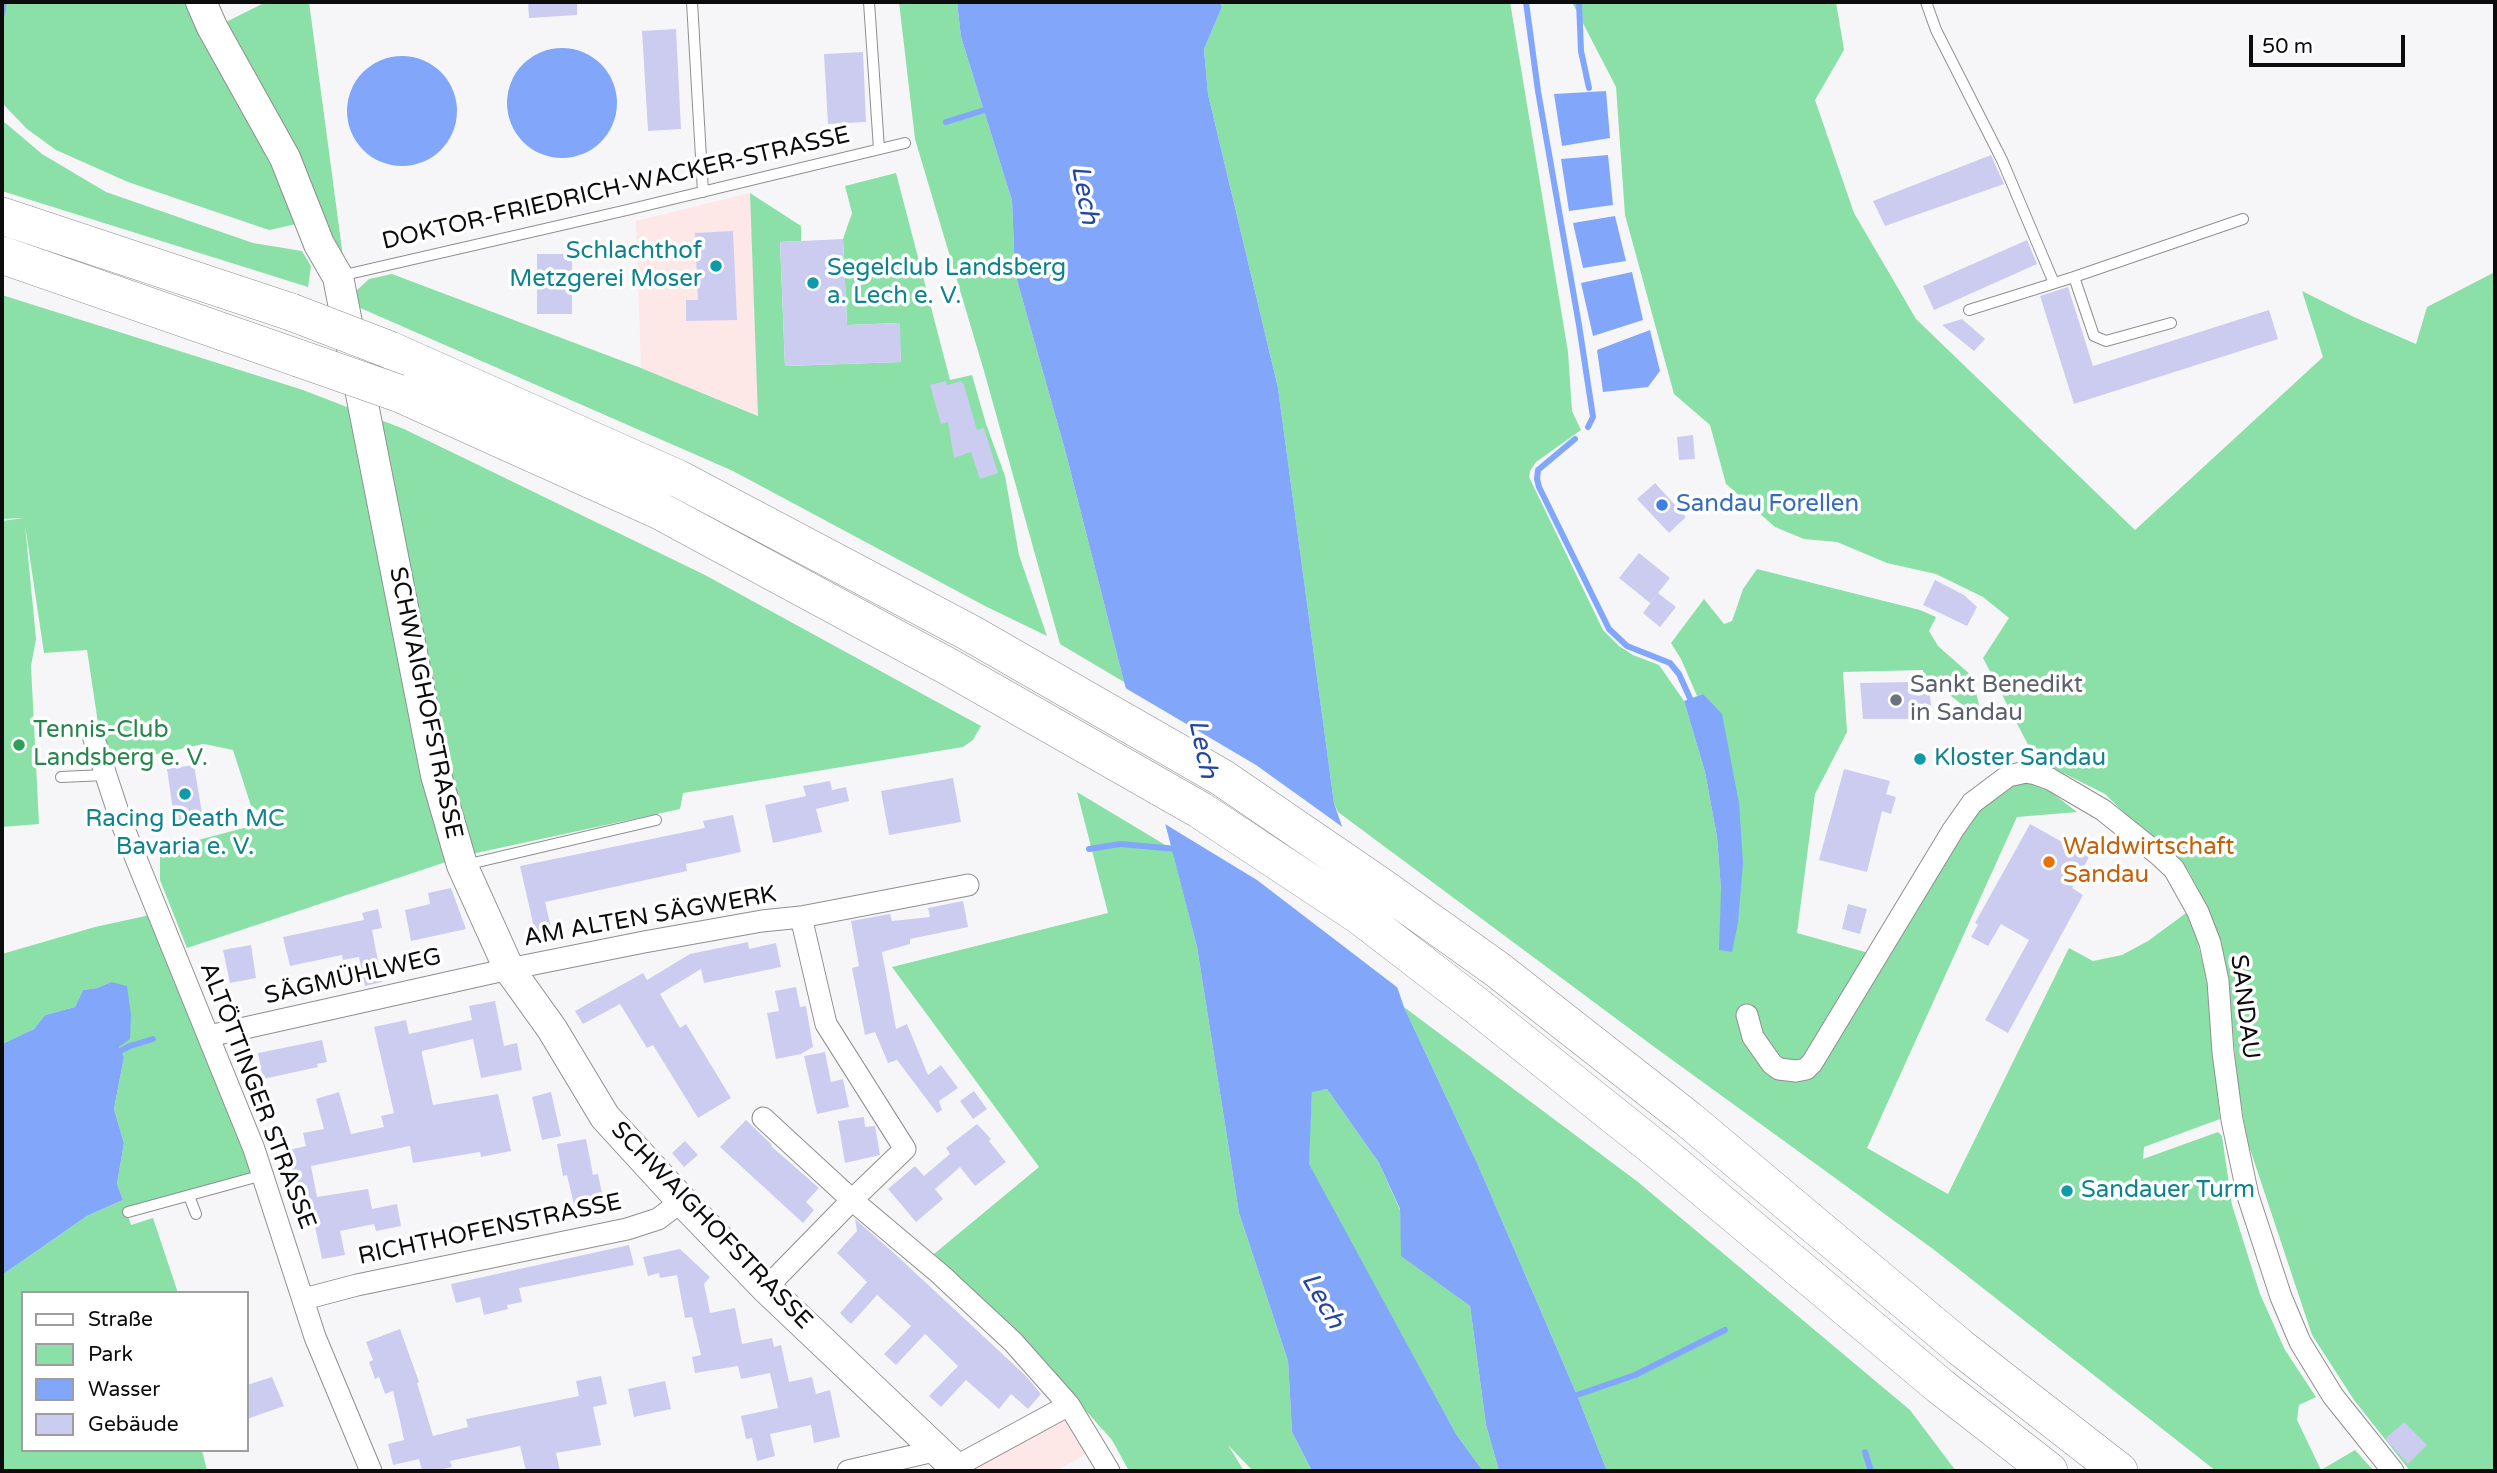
<!DOCTYPE html>
<html>
<head>
<meta charset="utf-8">
<style>
	body { margin:0 }
	#map { position:relative; width:2497px; height:1473px; overflow:hidden; background:#f6f6f9; font-family:"Varela Round",sans-serif }
	canvas { display:block }
	.frame { position:absolute; inset:0; border:4px solid #0c0c0d; pointer-events:none }
	.legend { position:absolute; left:21px; top:1291px; width:228px; height:161px; box-sizing:border-box; background:#fff; border:2px solid #9e9e9e; margin:0; padding:9px 12px; list-style:none; font-size:21px; color:#0c0c0d }
	.legend li { display:flex; align-items:center; gap:14px; height:35px }
	.legend b { width:35px; border:2px solid #9e9e9e }
	.scale { position:absolute; left:2249px; top:35px; width:156px; height:32px; box-sizing:border-box; border:4px solid #0c0c0d; border-top:0; padding-left:9px; font-size:21px; line-height:24px; white-space:nowrap; color:#0c0c0d; -webkit-text-stroke:5px #fff; paint-order:stroke }
</style>
</head>
<body>
<div id="map">
<canvas width="2497" height="1473"></canvas>
<div class="frame"></div>
<ul class="legend">
<li><b style="height:9px;background:#fff"></b>Straße</li>
<li><b style="height:19px;background:#8ae0a6"></b>Park</li>
<li><b style="height:19px;background:#82a7fa"></b>Wasser</li>
<li><b style="height:19px;background:#ccccf1"></b>Gebäude</li>
</ul>
<div class="scale">50 m</div>
</div>
<script>
const context = document.querySelector('canvas').getContext('2d');
context.lineJoin = 'round';
function fillPath(path, color) { context.fillStyle = color; context.fill(path, 'evenodd'); }
const poly = rows => new Path2D(rows.map(r => 'M' + r).join(''));
function stroke(path, color, width, dash) { context.strokeStyle = color; context.lineWidth = width; context.lineCap = dash ? 'butt' : 'round'; context.setLineDash(dash || []); context.stroke(path); }
function drawText(font, color, halo, rows, align = 'center') {
  context.font = font + ' "Varela Round",sans-serif'; context.lineWidth = 7; context.setLineDash([]); context.textBaseline = 'middle'; context.strokeStyle = halo; context.fillStyle = color; for (const [text, x, y, turn = 0] of rows) {
    context.save(); context.translate(x, y); context.rotate((+turn || 0) * Math.PI / 180); context.textAlign = isNaN(turn) ? turn : align; if (halo) context.strokeText(text, 0, 0); context.fillText(text, 0, 0); context.restore();
  }
}
fillPath(poly([
	[750,193,759,416,641,368,636,221],
	[1066,1410,1090,1452,1056,1471,980,1471,975,1461]
]), '#fde7e7');
fillPath(poly([
	[2,2,193,2,275,164,296,224,269,230,128,182,56,150,27,129,2,103],
	[266,2,309,2,343,257,226,22],
	[899,2,957,2,961,37,1012,201,1015,273,1065,450,1124,682,1060,644,984,371,915,139],
	[1220,2,1510,2,1568,352,1572,411,1581,430,1536,462,1530,471,1529,477,1603,630,1619,646,1633,655,1659,665,1684,701,1705,772,1717,837,1721,890,1732,951,1703,694,1697,696,1681,659,1671,643,1704,599,1724,624,1732,621,1743,589,1757,569,1920,610,1936,617,1929,631,1938,646,1972,676,1983,721,1923,674,1923,670,1843,672,1847,732,1815,794,1797,933,1883,957,1979,805,2018,782,2035,780,2077,812,2017,817,1867,1148,1948,1194,2069,948,2093,961,2122,955,2148,941,2186,913,2197,940,2206,975,2220,1119,2144,1147,2143,1159,2218,1132,2222,1136,2232,1205,2260,1294,2285,1350,2316,1397,2299,1405,2297,1420,2321,1470,2355,1450,2374,1471,2216,1471,1933,1249,1653,1046,1338,812,1334,803,1278,388,1208,94,1204,49,1222,7],
	[1572,2,1836,2,1844,50,1815,100,1854,213,1916,319,2135,530,2323,357,2302,291,2356,318,2416,344,2427,307,2495,272,2495,1471,2410,1471,2354,1400,2312,1335,2247,1140,2237,1079,2228,974,2207,906,2189,872,2174,851,2140,828,2105,794,2061,772,2038,764,1983,658,2009,618,1983,597,1936,574,1887,563,1837,542,1804,539,1775,527,1726,484,1710,425,1674,394,1625,215,1616,87],
	[2,120,42,154,106,192,253,243,302,251,311,266,308,287,2,191],
	[896,173,950,380,972,375,986,424,1005,476,1019,555,1047,636,985,606,733,471,358,307,356,291,369,279,392,274,641,368,758,416,750,193,801,226,801,241,780,242,785,366,901,362,899,323,847,325,843,239,852,213,845,186],
	[2,295,303,390,404,429,705,575,981,726,973,740,963,747,683,793,680,809,467,855,187,948,160,880,160,850,263,823,259,811,251,806,233,750,204,744,114,763,101,743,87,650,44,653,25,525,36,639,31,666,39,824,2,827,2,521,24,518,2,519],
	[1077,792,1172,849,1197,947,1239,1213,1288,1361,1292,1432,1312,1471,1253,1471,1228,1445,1244,1471,1129,1471,1112,1440,1019,1336,934,1254,1039,1167,892,967,1108,913],
	[150,915,263,1175,126,1210,131,1225,153,1218,178,1293,23,1293,23,1450,202,1450,207,1471,2,1471,2,1275,87,1216,123,1200,117,1184,124,1143,114,1109,124,1057,119,1047,124,1042,111,982,97,988,83,990,75,1007,45,1015,34,1029,2,1044,2,954,95,927],
	[1404,1007,1638,1182,1910,1410,1956,1471,1607,1471,1577,1395,1478,1165],
	[1327,1089,1379,1163,1400,1210,1402,1256,1470,1306,1486,1425,1499,1471,1483,1471,1456,1434,1308,1164,1312,1091]
]), '#8ae0a6');
fillPath(poly([
	[957,2,1220,2,1222,7,1204,49,1208,94,1278,388,1334,803,1404,1007,1478,1165,1577,1395,1607,1471,1499,1471,1486,1425,1470,1306,1401,1256,1400,1209,1379,1163,1327,1089,1312,1092,1309,1164,1456,1434,1483,1471,1312,1471,1292,1432,1288,1361,1239,1213,1197,947,1165,823,1124,682,1065,450,1015,273,1012,201,961,37],
	'507 103a55 55 0 1 1 110 0a55 55 0 1 1-110 0Z',
	'347 111a55 55 0 1 1 110 0a55 55 0 1 1-110 0Z',
	[1606,91,1610,138,1562,146,1554,94],
	[1608,155,1613,205,1569,211,1561,159],
	[1615,216,1626,261,1583,268,1573,223],
	[1632,272,1643,320,1593,336,1581,283],
	[1650,330,1660,371,1648,387,1603,392,1597,350],
	[1703,694,1722,714,1739,803,1743,863,1738,923,1732,952,1719,950,1721,890,1717,837,1705,772,1684,701],
	[111,982,127,986,131,1015,130,1039,119,1047,124,1057,114,1109,124,1143,117,1184,123,1200,87,1216,2,1275,2,1044,34,1029,45,1015,75,1007,83,990,97,988]
]), '#82a7fa');
fillPath(poly([
	[1122,686,1256,765,1348,831,1402,991,1257,880,1160,821]
]), '#f6f6f9');
stroke(poly([
	[1526,2,1538,91,1579,325,1593,417,1588,427],
	[1579,2,1581,51,1589,88],
	[2,14,4,2],
	[946,122,991,108],
	[1575,439,1538,470,1537,479,1539,487,1609,629,1627,646,1670,663,1679,674,1693,705],
	[1089,849,1120,844,1177,849],
	[114,1054,130,1046,153,1039],
	[1577,1395,1635,1375,1725,1330],
	[1865,1452,1871,1471]
]), '#82a7fa', 6);
fillPath(poly([
	[528,2,577,2,577,15,529,18],
	[676,29,681,129,648,131,642,31],
	[863,52,866,122,828,124,824,54],
	[1991,155,2004,184,1885,226,1873,201],
	[733,231,737,320,686,321,686,300,698,300,695,233],
	[843,239,847,325,900,323,901,362,785,366,780,242],
	[2027,240,2037,264,1934,310,1923,286],
	[537,254,572,254,572,314,537,314],
	[2068,287,2093,366,2269,310,2278,339,2074,404,2040,296],
	[1962,319,1985,339,1974,351,1942,325],
	[946,381,947,385,961,381,964,385,977,430,984,428,998,473,980,479,971,452,954,458,948,422,941,424,930,385],
	[1693,435,1695,459,1679,460,1677,437],
	[1655,483,1686,517,1669,533,1637,499],
	[1639,553,1670,578,1658,593,1676,607,1660,627,1643,613,1657,594,1650,603,1619,578],
	[1935,580,1964,595,1977,607,1967,626,1923,605],
	[1908,682,1908,690,1923,690,1930,695,1931,705,1924,711,1909,711,1909,719,1863,719,1860,683],
	[194,765,203,819,175,824,167,769],
	[1844,769,1890,781,1886,794,1896,797,1891,814,1882,811,1867,872,1819,860],
	[953,778,961,822,889,835,881,791],
	[830,781,832,790,846,787,849,801,816,809,822,832,773,843,765,805,806,796,803,786],
	[733,815,741,852,686,864,687,871,545,902,551,928,535,932,520,866,705,828,703,821],
	[2030,824,2089,857,2072,888,2083,895,2008,1033,1985,1020,2029,940,2001,924,1988,946,1971,937,1978,925,1975,923],
	[451,888,466,929,411,941,405,910,430,904,428,893],
	[963,901,968,927,910,939,910,944,882,952,896,1029,907,1024,928,1075,941,1065,958,1088,939,1101,942,1110,937,1113,897,1060,888,1063,875,1032,865,1035,852,968,859,966,851,921,890,914,892,921,930,917,928,908],
	[1848,904,1867,909,1860,934,1842,929],
	[378,909,382,928,372,930,382,982,365,986,359,957,343,960,342,955,290,966,283,937,364,920,362,913],
	[748,942,749,949,776,943,781,967,704,983,701,969,660,994,680,1028,686,1024,731,1098,698,1118,653,1045,647,1048,620,1004,583,1024,575,1011,643,973,647,980,690,954],
	[251,945,256,978,230,983,223,950],
	[796,987,800,1007,806,1006,813,1047,801,1054,776,1059,767,1013,779,1011,775,991],
	[495,1001,504,1046,517,1043,522,1070,481,1078,473,1039,422,1051,422,1054,433,1105,498,1094,511,1151,481,1157,480,1152,413,1163,410,1146,311,1166,317,1197,368,1189,372,1209,397,1204,401,1226,376,1231,374,1224,340,1231,345,1255,322,1259,311,1208,302,1210,299,1196,290,1198,286,1180,291,1179,285,1151,306,1146,303,1133,324,1129,316,1099,339,1092,351,1134,384,1127,381,1116,394,1113,374,1027,406,1020,409,1034,472,1020,469,1006],
	[322,1040,327,1062,317,1064,318,1067,263,1079,258,1053],
	[825,1052,831,1082,843,1079,849,1107,817,1114,804,1056],
	[974,1091,987,1109,973,1119,960,1101],
	[551,1092,561,1136,542,1140,532,1097],
	[864,1117,865,1127,875,1126,880,1155,845,1163,838,1121],
	[746,1120,772,1145,771,1146,819,1188,806,1202,814,1210,803,1223,720,1147],
	[977,1124,991,1139,989,1141,1006,1162,975,1186,960,1167,935,1189,943,1199,916,1222,888,1189,915,1166,924,1176,950,1154,946,1148],
	[586,1139,593,1175,598,1174,604,1203,575,1209,567,1175,563,1176,557,1144],
	[685,1141,698,1155,684,1167,672,1153],
	[855,1219,895,1254,1026,1376,1041,1394,1028,1409,1011,1394,999,1409,966,1380,941,1407,929,1396,958,1366,925,1334,896,1365,884,1354,911,1326,896,1312,877,1295,851,1324,840,1313,867,1282,837,1253,857,1231],
	[629,1245,634,1265,519,1288,522,1302,507,1305,508,1309,484,1315,480,1297,456,1303,451,1284],
	[680,1249,710,1277,704,1284,710,1313,735,1308,742,1344,772,1338,774,1347,781,1345,789,1382,812,1377,816,1394,830,1390,840,1437,814,1443,811,1425,770,1434,775,1456,757,1461,752,1438,746,1439,741,1416,778,1408,770,1373,741,1379,738,1366,695,1373,692,1357,701,1355,692,1317,685,1318,677,1275,660,1278,659,1273,648,1276,643,1257],
	[400,1329,419,1382,417,1383,433,1436,468,1427,466,1419,579,1396,576,1381,601,1376,607,1404,593,1407,601,1445,556,1453,560,1471,526,1471,520,1446,450,1461,452,1467,434,1471,422,1471,419,1459,393,1465,388,1444,404,1440,400,1421,393,1391,385,1394,379,1377,375,1379,369,1362,373,1360,366,1342],
	[272,1377,284,1406,247,1419,247,1385],
	[665,1381,671,1409,634,1417,628,1389],
	[2404,1422,2427,1445,2408,1464,2385,1439]
]), '#ccccf1');
const lane = poly([
	[692,2,703,192],
	[869,2,879,149],
	[1926,2,1936,30,2002,160,2054,283],
	[340,276,627,210,905,143],
	[1969,310,2074,277],
	[2171,323,2106,341,2094,336,2074,277,2243,219],
	[61,777,105,775],
	[465,865,656,820],
	[189,1196,196,1214],
	[128,1212,263,1175]
]);
const street = poly([
	[94,739,122,824,254,1149,315,1337,371,1471],
	[1747,1015,1753,1037,1772,1064,1779,1069,1796,1071,1806,1069,1812,1063,1953,830,1972,803,2008,776,2026,772,2036,774,2050,779,2103,810,2159,855,2174,869,2198,912,2210,943,2218,981,2223,1052,2232,1120,2248,1196,2281,1297,2300,1342,2333,1396,2393,1471],
	[209,1036,509,969,644,942,762,921,801,917,968,885],
	[763,1118,852,1200,940,1274,1013,1342,1069,1405,1109,1471],
	[766,1288,852,1200,905,1149,826,1024,801,917],
	[304,1299,357,1285,627,1229,658,1219,682,1201],
	[955,1467,1069,1405],
	[848,1471,938,1450]
]);
const secondary = poly([
	[201,2,212,27,285,158,319,244,338,277,436,775,462,865,509,969,552,1029,605,1117,682,1201,766,1288,959,1471]
]);
const highway = poly([
	[2,216,291,312],
	[2,255,298,358],
	[390,350,679,479,970,633,1221,777,1376,883,1498,970,1688,1119,1961,1348,2119,1471],
	[398,393,660,511,949,667,1200,810,1360,916,1477,1006,1661,1153,1940,1386,2049,1471]
]);
stroke(lane, '#8f8f91', 12);
stroke(street, '#8f8f91', 23);
stroke(secondary, '#8f8f91', 32);
stroke(highway, '#8f8f91', 38);
stroke(lane, '#fff', 10);
stroke(street, '#fff', 21);
stroke(secondary, '#fff', 30);
stroke(highway, '#fff', 37);
const highwayBridge = poly([
	[291,312,390,350],
	[298,358,398,393]
]);
stroke(highwayBridge, '#8f8f91', 38, []);
stroke(highwayBridge, '#fff', 37);
for (const [x, y, r, color] of [
	[716,266,7,"#0f9aa8"],
	[813,283,7,"#0f9aa8"],
	[1662,505,7,"#3f7fe0"],
	[1896,700,7,"#6b7280"],
	[19,745,7,"#2e9e5b"],
	[1920,759,7,"#0f9aa8"],
	[185,794,7,"#0f9aa8"],
	[2049,862,7,"#e8710a"],
	[2067,1191,7,"#0f9aa8"]
]) { const dot = new Path2D(); dot.arc(x, y, r, 0, 2 * Math.PI); context.fillStyle = color; context.fill(dot); stroke(dot, '#fff', 2.5); }
drawText('24px', '#0c0c0d', '#fff', [
	["DOKTOR-FRIEDRICH-WACKER-STRASSE",616,189,-13],
	["SCHWAIGHOFSTRASSE",425,703,78],
	["AM ALTEN SÄGWERK",650,917,-10],
	["SÄGMÜHLWEG",353,977,-13],
	["SANDAU",2244,1007,83],
	["ALTÖTTINGER STRASSE",257,1096,69],
	["SCHWAIGHOFSTRASSE",711,1226,46],
	["RICHTHOFENSTRASSE",490,1230,-12]
]);
drawText('24px', '#0d838f', '#fff', [
	["Schlachthof",702,252,"right"],
	["Metzgerei Moser",702,280,"right"],
	["Segelclub Landsberg",827,269],
	["a. Lech e. V.",827,297],
	["Kloster Sandau",1934,759],
	["Racing Death MC",185,820,"center"],
	["Bavaria e. V.",185,848,"center"],
	["Sandauer Turm",2081,1191]
], 'left');
drawText('24px', '#366cbe', '#fff', [
	["Sandau Forellen",1676,505]
], 'left');
drawText('24px', '#5b616d', '#fff', [
	["Sankt Benedikt",1910,686],
	["in Sandau",1910,714]
], 'left');
drawText('24px', '#27864d', '#fff', [
	["Tennis-Club",33,731],
	["Landsberg e. V.",33,759]
], 'left');
drawText('24px', '#c56008', '#fff', [
	["Waldwirtschaft",2063,848],
	["Sandau",2063,876]
], 'left');
drawText('italic 26px', '#2346a4', '#fff', [
	["Lech",1084,195,80],
	["Lech",1202,749,78],
	["Lech",1322,1301,60]
]);
</script>
</body>
</html>
